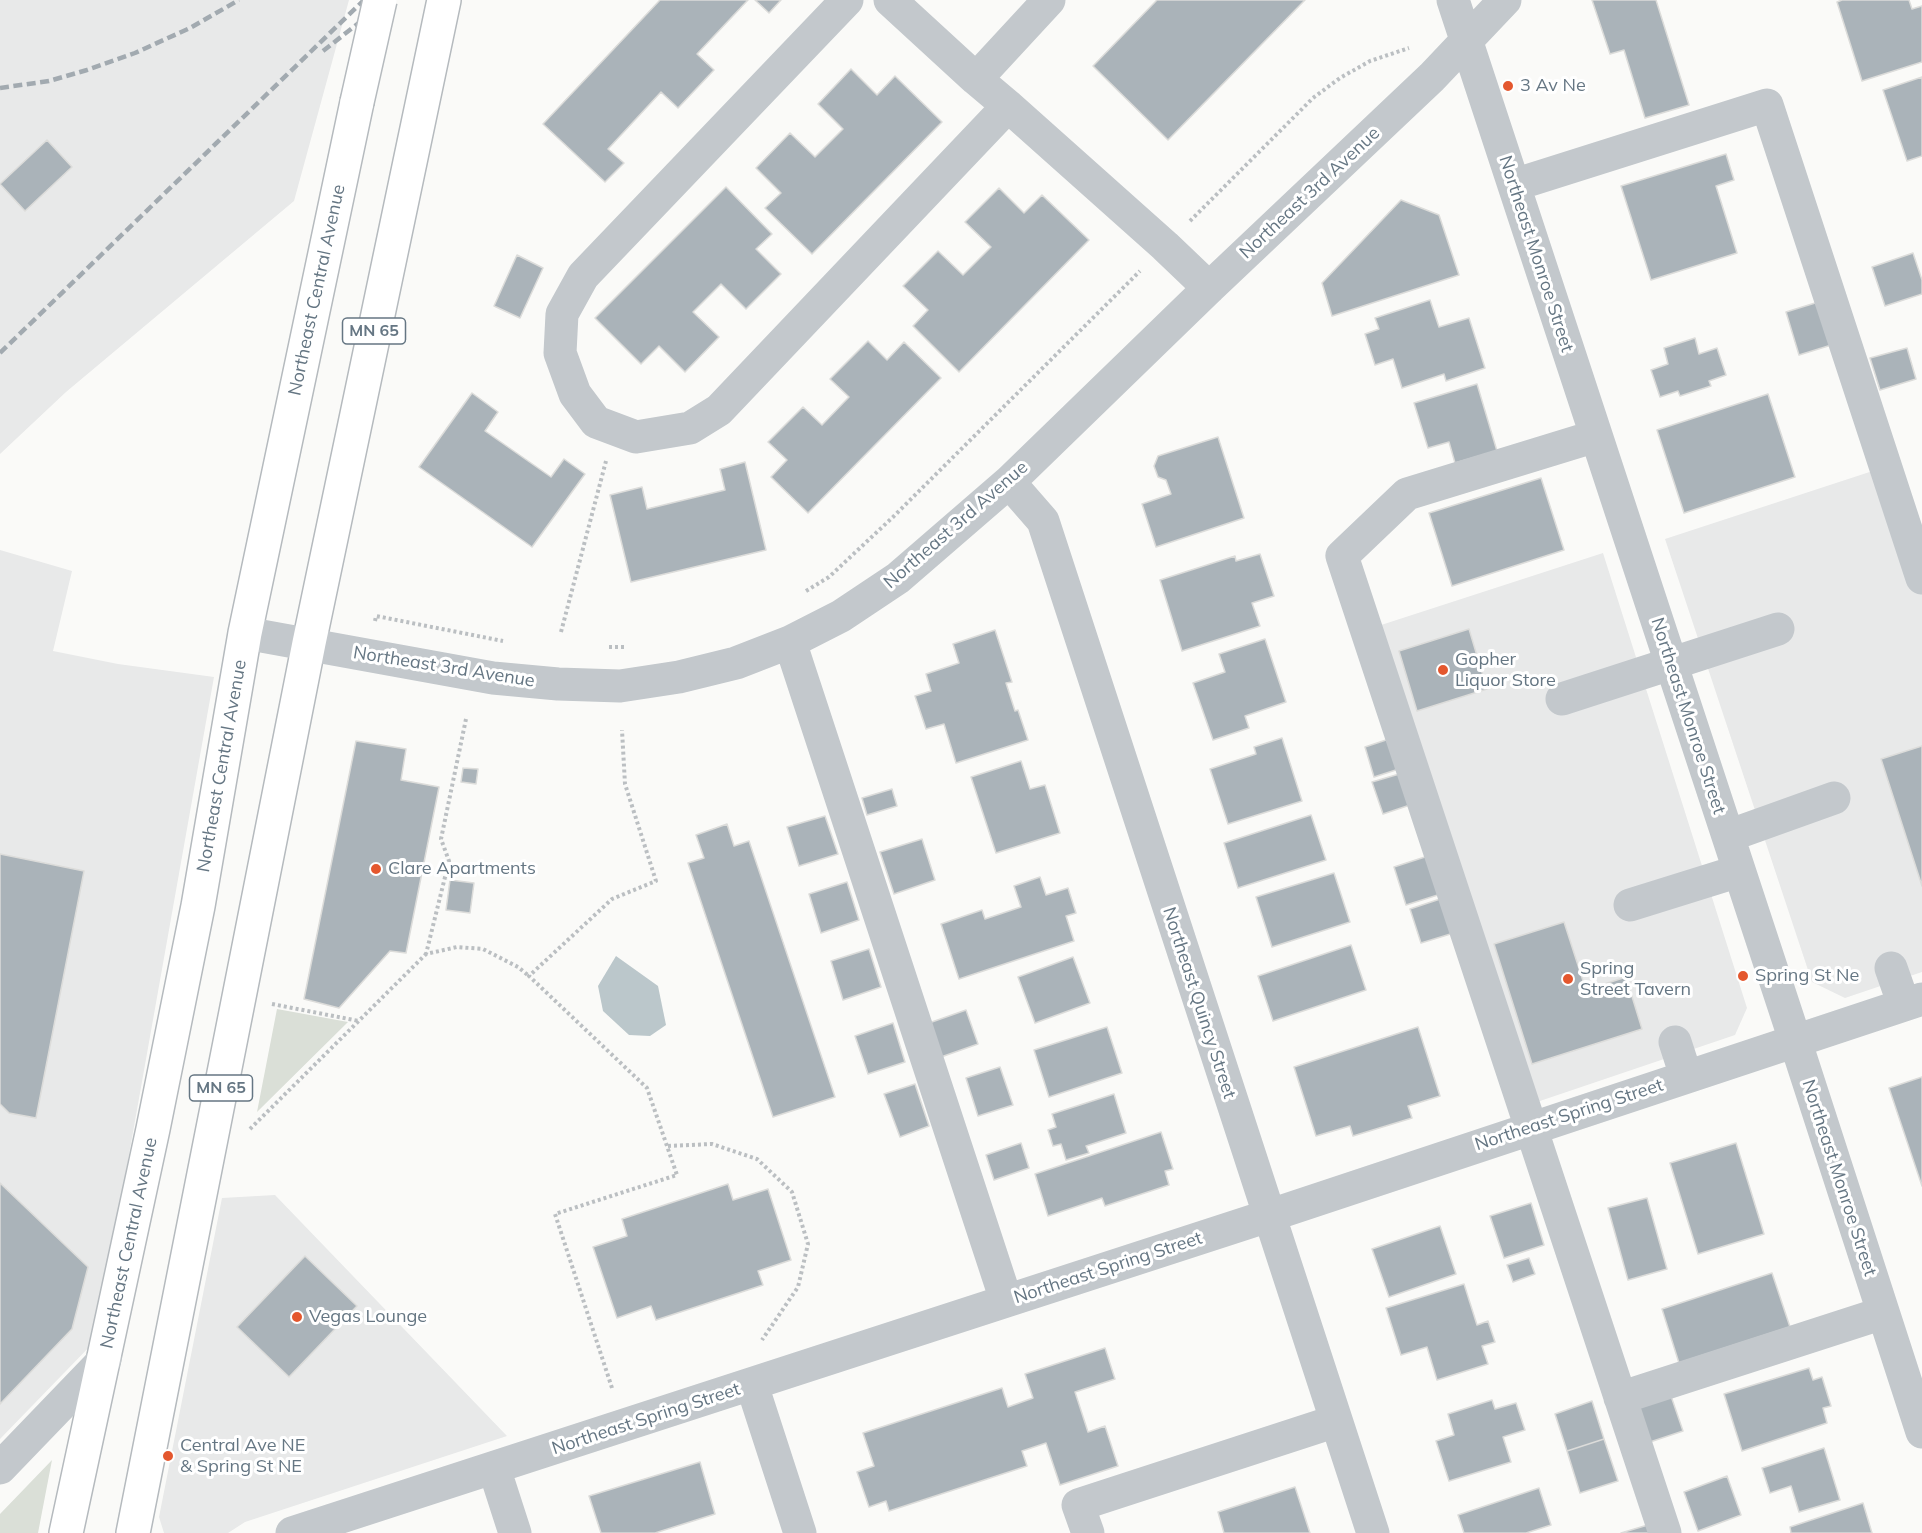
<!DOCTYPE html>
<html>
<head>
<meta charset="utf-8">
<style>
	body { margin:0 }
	canvas { display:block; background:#fafaf8 }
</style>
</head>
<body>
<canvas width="1922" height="1533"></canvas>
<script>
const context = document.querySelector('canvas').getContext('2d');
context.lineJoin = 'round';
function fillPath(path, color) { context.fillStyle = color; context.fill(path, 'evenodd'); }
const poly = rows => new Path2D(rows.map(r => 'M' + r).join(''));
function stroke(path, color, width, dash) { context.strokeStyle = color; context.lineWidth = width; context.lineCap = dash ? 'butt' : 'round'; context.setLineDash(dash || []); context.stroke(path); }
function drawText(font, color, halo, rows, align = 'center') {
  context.font = font + ' Mulish,sans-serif'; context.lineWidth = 6; context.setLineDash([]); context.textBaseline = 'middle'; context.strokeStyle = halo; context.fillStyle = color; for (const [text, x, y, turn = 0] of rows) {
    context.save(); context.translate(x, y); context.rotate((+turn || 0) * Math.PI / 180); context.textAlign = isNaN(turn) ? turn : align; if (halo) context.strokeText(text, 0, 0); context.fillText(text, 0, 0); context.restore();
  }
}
fillPath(poly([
	[0,0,349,0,294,201,66,392,0,454],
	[1894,464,1922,550,1922,972,1845,998,1812,982,1665,539],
	[0,550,72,571,53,651,118,664,214,677,96,1340,0,1439],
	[1603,553,1747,1008,1735,1035,1534,1103,1375,627],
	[275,1195,507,1436,245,1522,228,1533,164,1533,159,1517,222,1198]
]), '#e8e9e9');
fillPath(poly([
	[277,1009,348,1022,257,1112],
	[52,1460,38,1533,0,1533,0,1514]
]), '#dadfd7');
fillPath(poly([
	[616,956,658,986,666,1025,650,1036,629,1035,603,1011,598,986]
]), '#bbc7cb');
const building = poly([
	[660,0,748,0,697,54,714,70,678,108,661,92,608,149,624,163,605,182,543,124,660,0],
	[755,0,781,0,769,13,755,0],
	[1157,0,1305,0,1168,140,1093,66,1157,0],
	[1592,0,1656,0,1689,105,1645,118,1624,50,1610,54,1592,0],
	[1842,0,1909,0,1912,9,1922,6,1922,62,1862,81,1837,2,1842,0],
	[851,69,877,95,895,76,942,122,812,254,765,208,781,193,756,168,790,133,815,157,843,129,818,104,851,69],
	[1922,77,1922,156,1907,161,1883,90,1922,77],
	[47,140,72,167,25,211,0,184,47,140],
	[1726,154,1734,180,1716,186,1737,253,1651,280,1621,186,1726,154],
	[726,187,772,234,756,249,781,274,746,309,721,284,693,312,719,337,685,372,659,346,641,364,595,318,726,187],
	[999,188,1024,213,1042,195,1089,240,959,372,913,326,928,310,903,286,938,251,963,275,991,247,965,222,999,188],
	[1401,200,1439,215,1459,275,1332,316,1322,283,1401,200],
	[1913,253,1922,280,1922,294,1885,306,1872,267,1913,253],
	[517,255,543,268,520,318,494,306,517,255],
	[1828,299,1841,342,1799,355,1786,312,1828,299],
	[1430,300,1439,327,1469,318,1485,368,1446,381,1444,374,1402,388,1393,359,1375,365,1365,334,1379,329,1375,318,1430,300],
	[1695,338,1699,354,1717,348,1726,375,1709,381,1711,386,1680,396,1678,391,1660,397,1651,370,1668,364,1664,348,1695,338],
	[868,341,887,360,904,342,941,378,808,513,771,477,787,460,768,442,803,407,822,425,849,397,830,379,868,341],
	[1907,348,1916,379,1880,390,1870,358,1907,348],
	[1477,384,1497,451,1455,463,1449,442,1428,448,1414,403,1477,384],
	[472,393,498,412,485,431,551,477,564,459,585,474,532,547,419,467,472,393],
	[1768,394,1795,477,1684,513,1657,430,1768,394],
	[1218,437,1244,518,1156,547,1142,504,1171,494,1166,480,1158,477,1154,466,1158,456,1218,437],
	[745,462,766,550,631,582,610,495,642,487,647,509,725,490,720,469,745,462],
	[1541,478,1564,550,1452,586,1429,513,1541,478],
	[1260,554,1274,596,1252,603,1260,626,1182,651,1160,580,1235,556,1236,561,1260,554],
	[1469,629,1487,689,1417,711,1399,651,1469,629],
	[995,630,1012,682,1006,683,1015,711,1018,710,1028,740,956,763,944,724,926,729,915,696,931,691,926,674,959,663,953,644,995,630],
	[1265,639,1286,702,1245,716,1249,728,1213,740,1193,683,1225,672,1219,654,1265,639],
	[1395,737,1405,767,1374,777,1365,747,1395,737],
	[1282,738,1302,801,1228,824,1210,769,1256,754,1254,747,1282,738],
	[356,741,406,749,401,780,439,787,406,953,390,951,339,1008,304,999,356,741],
	[1922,746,1922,886,1881,759,1922,746],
	[1021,761,1030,789,1045,785,1060,833,996,853,971,777,1021,761],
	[463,768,478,769,476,784,461,782,463,768],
	[1406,772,1416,803,1383,814,1372,782,1406,772],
	[892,789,897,806,867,815,862,798,892,789],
	[1311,815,1326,860,1238,888,1224,843,1311,815],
	[825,816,838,854,799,866,787,827,825,816],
	[727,824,734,846,749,841,835,1097,773,1117,688,863,704,858,696,835,727,824],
	[922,839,935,880,894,894,880,852,922,839],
	[0,854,84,871,36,1118,9,1113,0,1104,0,854],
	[1431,855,1444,893,1406,905,1394,867,1431,855],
	[1334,873,1350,922,1272,947,1256,897,1334,873],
	[1040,877,1046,895,1068,888,1076,913,1066,916,1074,941,959,979,941,924,982,910,985,919,1021,907,1014,886,1040,877],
	[450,880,474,883,470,913,446,910,450,880],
	[847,882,859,920,821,933,809,894,847,882],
	[1446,897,1457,932,1421,943,1410,909,1446,897],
	[1564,922,1586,990,1626,977,1642,1029,1532,1064,1494,944,1564,922],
	[1351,945,1366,990,1273,1021,1258,976,1351,945],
	[869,949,881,987,843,1000,831,961,869,949],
	[1073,957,1090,1003,1035,1023,1018,977,1073,957],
	[966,1010,978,1044,941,1057,929,1023,966,1010],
	[893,1023,905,1062,868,1074,855,1036,893,1023],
	[1107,1027,1122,1073,1049,1097,1034,1050,1107,1027],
	[1418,1027,1440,1096,1408,1106,1412,1118,1353,1136,1350,1126,1316,1136,1294,1067,1418,1027],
	[1000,1067,1013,1105,978,1116,966,1078,1000,1067],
	[1922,1077,1922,1186,1889,1088,1922,1077],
	[915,1084,929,1126,900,1137,884,1094,915,1084],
	[1114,1094,1126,1133,1086,1146,1089,1153,1066,1160,1061,1144,1053,1146,1048,1130,1056,1127,1052,1114,1114,1094],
	[1161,1132,1173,1169,1165,1171,1169,1185,1105,1206,1102,1198,1048,1216,1035,1174,1161,1132],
	[1021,1143,1029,1168,994,1180,986,1155,1021,1143],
	[1736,1143,1764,1234,1698,1254,1670,1163,1736,1143],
	[0,1183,88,1267,72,1329,0,1404,0,1183],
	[728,1184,733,1200,768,1189,791,1260,758,1271,763,1285,656,1320,651,1306,617,1318,593,1247,627,1236,622,1219,728,1184],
	[1647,1198,1667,1269,1628,1280,1608,1208,1647,1198],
	[1531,1203,1544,1245,1504,1258,1490,1216,1531,1203],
	[1440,1226,1456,1274,1389,1297,1372,1249,1440,1226],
	[305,1256,357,1306,289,1377,237,1327,305,1256],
	[1529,1258,1535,1274,1513,1282,1507,1265,1529,1258],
	[1772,1273,1790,1327,1679,1363,1662,1309,1772,1273],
	[1464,1284,1477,1325,1488,1321,1495,1342,1482,1346,1488,1364,1437,1380,1427,1347,1401,1355,1386,1308,1464,1284],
	[1105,1348,1115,1379,1075,1392,1088,1432,1105,1426,1118,1466,1060,1485,1046,1443,1022,1451,1027,1466,889,1511,886,1501,869,1507,857,1472,874,1466,863,1433,1002,1388,1008,1407,1033,1398,1025,1374,1105,1348],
	[1809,1368,1813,1380,1822,1377,1831,1406,1823,1408,1827,1423,1742,1451,1724,1394,1809,1368],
	[1671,1396,1683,1431,1650,1442,1638,1408,1671,1396],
	[1492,1400,1495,1409,1516,1403,1525,1430,1503,1437,1511,1462,1449,1481,1436,1441,1454,1435,1448,1414,1492,1400],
	[1592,1401,1604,1439,1567,1451,1555,1414,1592,1401],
	[1604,1439,1618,1481,1580,1493,1567,1451,1604,1439],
	[1824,1448,1840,1500,1799,1512,1791,1486,1770,1493,1762,1468,1824,1448],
	[700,1462,715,1514,655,1533,601,1533,589,1496,700,1462],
	[1727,1476,1741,1515,1698,1531,1684,1492,1727,1476],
	[1295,1487,1310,1533,1224,1533,1218,1512,1295,1487],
	[1539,1488,1551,1525,1526,1533,1464,1533,1458,1515,1539,1488],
	[1863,1503,1872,1533,1791,1533,1790,1527,1863,1503],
	[1651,1524,1654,1533,1621,1533,1651,1524]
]);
fillPath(building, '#aab3b9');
stroke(building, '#dcdcda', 1.5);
const major = poly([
	[66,1533,153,1129,198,906,245,633,357,102],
	[133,1533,309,643,444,0]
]);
stroke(major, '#b5babe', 36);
stroke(poly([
	[1190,221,1313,98,1340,78,1370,61,1409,48],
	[806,591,829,577,893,517,1140,271],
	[375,621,376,616,503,641],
	[561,632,606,461],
	[609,647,625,647],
	[466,719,441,839,449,861,426,954,457,947,483,949,518,967,529,976],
	[272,1004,359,1021],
	[250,1129,426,954],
	[668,1146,712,1144,757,1159,792,1192,808,1244,798,1287,762,1340],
	[612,1388,555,1214,677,1175,647,1088,529,976,612,899,656,881,625,784,622,730]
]), '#bbbfc2', 4, [3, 3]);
stroke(poly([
	[847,0,583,276,562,314,560,353,575,394,596,422,636,437,690,428,719,410,1008,106],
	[890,0,976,79,1008,106,1165,246,1209,288],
	[1453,0,1795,1040,1922,1432],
	[976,79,1049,0],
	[1514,185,1767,105,1922,578],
	[1596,436,1407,494,1342,556,1665,1533],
	[1009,482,1043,521,1373,1533],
	[245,633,493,678,558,684,620,686,679,677,736,663,790,642,841,616,898,578,1009,482,1209,288,1432,77,1505,0],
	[790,642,1006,1300],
	[1562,699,1778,629],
	[1728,836,1834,798],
	[1630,905,1739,871],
	[1891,968,1904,1005],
	[1675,1042,1686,1076],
	[752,1385,800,1533],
	[1620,1398,1883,1313],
	[0,1468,105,1359],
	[494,1468,515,1533],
	[292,1533,1268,1216,1922,999],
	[1088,1533,1078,1505,1336,1421]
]), '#c3c8cc', 33);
stroke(major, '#fff', 33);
stroke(poly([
	[323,51,388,0],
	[0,88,49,81,87,70,135,53,190,28,239,0],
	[0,353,364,0]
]), '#a2aab0', 4.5, [9, 4.5]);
const majorBridge = poly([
	[357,102,380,0]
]);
stroke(majorBridge, '#b5babe', 36, []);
stroke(majorBridge, '#fff', 33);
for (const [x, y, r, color] of [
	[1508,86,6,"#e4572e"],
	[1443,670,6,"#e4572e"],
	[376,869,6,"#e4572e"],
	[1743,976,6,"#e4572e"],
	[1568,979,6,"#e4572e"],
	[297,1317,6,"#e4572e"],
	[168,1456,6,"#e4572e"]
]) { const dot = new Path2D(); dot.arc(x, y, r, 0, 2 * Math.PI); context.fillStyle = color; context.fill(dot); stroke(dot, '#fff', 2); }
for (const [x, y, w] of [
	[374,331,63],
	[221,1088,63]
]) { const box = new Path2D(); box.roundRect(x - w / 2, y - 13, w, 26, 4.5); context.fillStyle = '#fff'; context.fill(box); stroke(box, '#657683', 1.5); }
drawText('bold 16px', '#657683', null, [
	["MN 65",374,331],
	["MN 65",221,1088]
]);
drawText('18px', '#657683', '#fff', [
	["3 Av Ne",1520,86],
	["Gopher",1455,660],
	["Liquor Store",1455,681],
	["Clare Apartments",388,869],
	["Spring",1580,969],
	["Street Tavern",1580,990],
	["Spring St Ne",1755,976],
	["Vegas Lounge",309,1317],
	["Central Ave NE",180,1446],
	["& Spring St NE",180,1467]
], 'left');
drawText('18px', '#657683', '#fff', [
	["Northeast 3rd Avenue",1310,193,-43],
	["Northeast Monroe Street",1536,254,72],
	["Northeast Central Avenue",317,290,-78],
	["Northeast 3rd Avenue",956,525,-41],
	["Northeast 3rd Avenue",444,667,9],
	["Northeast Monroe Street",1688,716,72],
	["Northeast Central Avenue",222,766,-80],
	["Northeast Quincy Street",1199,1003,72],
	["Northeast Spring Street",1569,1115,-18],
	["Northeast Monroe Street",1839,1178,72],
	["Northeast Central Avenue",129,1243,-78],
	["Northeast Spring Street",1108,1268,-18],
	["Northeast Spring Street",646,1419,-18]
]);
</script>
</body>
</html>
